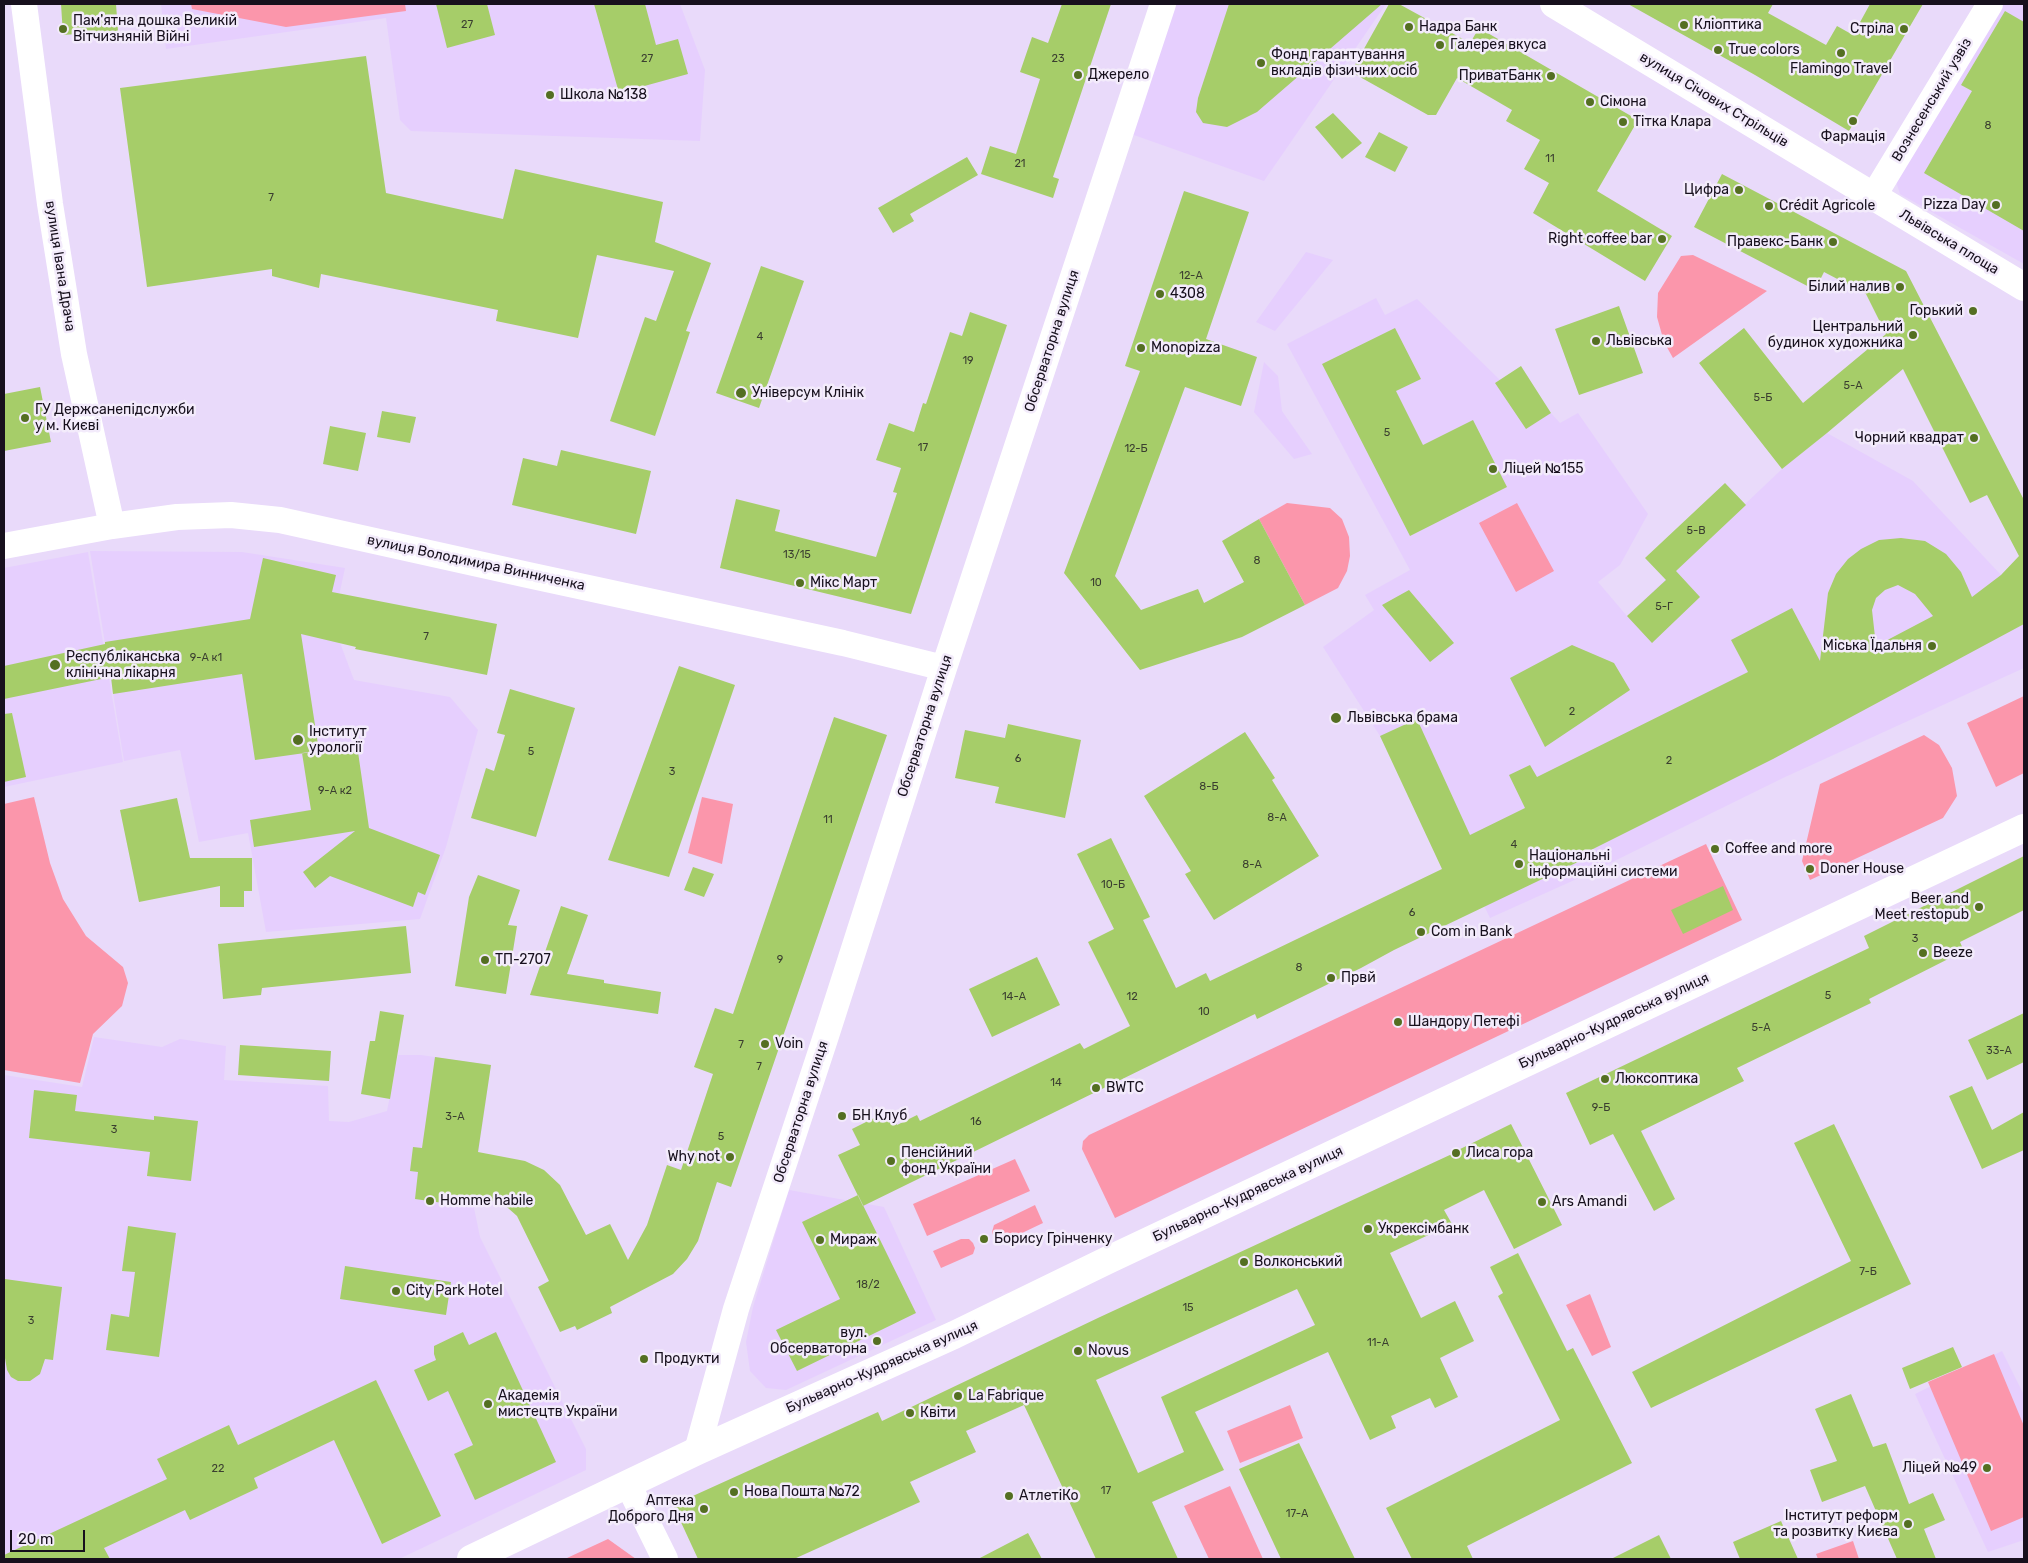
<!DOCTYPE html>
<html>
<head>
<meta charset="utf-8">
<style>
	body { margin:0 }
	#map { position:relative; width:2028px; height:1563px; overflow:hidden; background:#e9dafa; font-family:Rubik,sans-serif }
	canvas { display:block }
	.frame { position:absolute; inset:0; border:5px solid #17101d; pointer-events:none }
	.scale { position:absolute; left:10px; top:1530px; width:75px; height:22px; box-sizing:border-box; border:2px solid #17101d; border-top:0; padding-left:6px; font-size:15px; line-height:18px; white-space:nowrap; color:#17101d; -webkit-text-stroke:4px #f3ebfb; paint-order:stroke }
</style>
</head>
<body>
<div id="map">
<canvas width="2028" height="1563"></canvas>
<div class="frame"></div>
<div class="scale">20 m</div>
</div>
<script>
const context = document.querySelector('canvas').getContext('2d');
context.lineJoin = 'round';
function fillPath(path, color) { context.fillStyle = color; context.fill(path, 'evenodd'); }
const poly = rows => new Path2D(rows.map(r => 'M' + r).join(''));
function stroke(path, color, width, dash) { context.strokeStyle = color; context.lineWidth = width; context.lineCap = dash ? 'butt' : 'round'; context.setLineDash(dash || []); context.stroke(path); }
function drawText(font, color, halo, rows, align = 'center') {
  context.font = font + ' Rubik,sans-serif'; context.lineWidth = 5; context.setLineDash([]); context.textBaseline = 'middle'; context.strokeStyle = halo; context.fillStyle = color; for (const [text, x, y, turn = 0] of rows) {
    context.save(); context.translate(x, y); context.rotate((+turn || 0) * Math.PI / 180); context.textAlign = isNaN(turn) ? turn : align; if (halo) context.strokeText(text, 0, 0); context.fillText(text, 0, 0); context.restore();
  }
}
fillPath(poly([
	[161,4,680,4,705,70,700,141,411,131,400,120,386,18,166,49],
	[1173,4,1386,4,1264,181,1131,134],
	[2000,4,2024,4,2024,264,1900,194,1895,178],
	[1306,252,1333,260,1275,331,1256,322],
	[1376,298,1385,315,1417,299,1500,380,1551,413,1560,423,1578,413,1648,514,1620,565,1598,582,1627,616,1782,469,1827,433,1913,481,2001,575,2024,594,2024,668,1783,778,1590,873,1490,918,1442,821,1380,736,1323,647,1374,610,1365,595,1410,570,1287,344],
	[1264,362,1278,376,1282,411,1312,454,1294,459,1254,412],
	[90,551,242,552,345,568,333,624,354,680,450,697,478,730,446,847,420,919,266,932,248,833,199,842,180,750,124,761],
	[88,552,123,762,4,787,4,568],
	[94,1037,162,1047,180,1039,226,1046,224,1080,328,1086,329,1121,349,1122,387,1111,398,1055,421,1055,491,1065,472,1198,480,1237,586,1449,586,1470,399,1559,4,1559,4,1075,82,1087],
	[789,1190,884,1207,936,1320,786,1390,766,1388,750,1371,746,1342,753,1307],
	[2002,1351,2024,1395,2024,1540,1988,1552,1915,1394]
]), '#e6cffe');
fillPath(poly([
	[191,4,405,4,406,11,286,27,192,9],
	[1693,255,1767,291,1673,358,1664,342,1657,317,1658,293,1681,256],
	[1287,503,1330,508,1342,519,1349,537,1350,556,1347,571,1338,588,1305,605,1259,519],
	[1517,503,1554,571,1516,592,1479,523],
	[2024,696,2024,773,1996,787,1967,723],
	[1924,735,1939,745,1952,768,1957,796,1943,818,1810,880,1802,861,1820,784],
	[34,797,50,863,63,899,86,936,123,967,128,983,122,1006,93,1034,80,1083,4,1070,4,804],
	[702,797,733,804,722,864,688,853],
	[1706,844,1742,920,1115,1218,1082,1149,1083,1141,1089,1135],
	[1015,1159,1030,1191,927,1236,913,1204],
	[1035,1205,1043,1223,1003,1242,998,1243,994,1238,992,1232,994,1225],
	[961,1239,969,1239,973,1243,975,1248,973,1254,941,1268,933,1251],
	[1590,1294,1611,1347,1592,1356,1566,1305],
	[1994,1354,2024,1426,2024,1517,1991,1531,1928,1382],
	[1290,1405,1303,1438,1240,1463,1227,1431],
	[1230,1486,1263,1559,1209,1559,1184,1506],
	[608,1539,636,1559,568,1559,567,1558],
	[1853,1541,1859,1559,1818,1559,1816,1554]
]), '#fb96ab');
fillPath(poly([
	[61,4,116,4,118,31,63,35],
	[436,4,487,4,495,35,447,48],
	[594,4,645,4,656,45,678,39,688,74,619,93],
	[1062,4,1111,4,1053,177,1059,179,1053,198,981,174,990,146,1016,154,1040,79,1020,72,1032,37,1048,43],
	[1229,4,1382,4,1257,112,1227,127,1203,123,1196,112,1198,98],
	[1389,4,1399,4,1470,43,1479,28,1638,120,1597,191,1672,236,1645,281,1533,213,1549,183,1524,169,1540,140,1506,121,1512,110,1457,78,1436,115,1428,115,1351,72],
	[1628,4,1773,4,1768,13,1826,45,1837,26,1853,35,1870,4,1923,4,1849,131,1755,75],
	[2005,11,2024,22,2024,231,1924,173,1972,91,1961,85],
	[366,56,386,193,503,219,515,169,663,202,655,242,711,263,686,331,690,332,655,436,610,421,645,317,656,321,674,271,597,255,578,338,496,321,498,310,321,274,319,288,272,276,272,269,147,287,120,88],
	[1333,113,1362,143,1342,159,1315,127],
	[1379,132,1408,147,1395,172,1365,157],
	[967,157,978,175,910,214,914,221,893,233,878,208],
	[1722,174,1906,271,2024,500,2024,624,1773,759,1579,856,1582,860,1394,950,1361,968,1257,1019,1255,1014,863,1206,838,1155,860,1145,852,1129,890,1110,897,1125,917,1115,920,1121,1080,1043,1084,1049,1130,1026,1088,942,1114,929,1077,854,1111,838,1150,917,1143,920,1176,988,1206,973,1210,981,1442,869,1380,736,1417,719,1470,835,1525,808,1509,775,1530,765,1537,777,1748,672,1731,640,1792,608,1820,661,1828,593,1836,574,1848,559,1861,549,1879,540,1901,538,1925,541,1946,554,1961,572,1972,597,2001,575,2019,556,1987,495,1970,503,1903,369,1827,433,1782,469,1699,363,1744,328,1803,403,1886,334,1866,294,1824,272,1815,290,1694,227],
	[1898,585,1915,594,1933,616,1876,646,1872,610,1876,598,1885,590],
	[1184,191,1249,212,1206,339,1257,357,1241,406,1185,387,1115,576,1141,610,1198,589,1204,603,1244,582,1222,541,1259,519,1305,605,1242,637,1140,670,1064,573,1140,371,1125,366],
	[761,266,804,281,759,408,716,393],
	[1619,306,1643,373,1579,395,1555,329],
	[970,312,1007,325,911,614,720,568,736,499,780,510,775,531,876,557,897,493,893,492,901,468,876,460,889,423,914,432,923,403,926,404,950,332,962,336],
	[1395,328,1421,379,1396,391,1423,445,1473,420,1507,487,1410,536,1322,364],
	[1521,366,1551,413,1526,429,1495,383],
	[40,387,51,442,4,451,4,394],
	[382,411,416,417,410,443,377,437],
	[330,426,366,433,358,471,323,464],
	[561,450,651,471,636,534,512,505,523,458,557,466],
	[1725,483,1746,505,1676,571,1700,597,1652,643,1627,616,1666,580,1645,558],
	[263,558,336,575,332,592,497,624,487,675,355,649,356,647,301,634,319,751,255,760,242,674,113,694,111,677,4,699,4,666,105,644,105,642,250,619],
	[1409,590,1454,643,1430,662,1382,605],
	[1572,645,1614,663,1630,690,1545,747,1510,678],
	[679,666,735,685,669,877,608,860],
	[510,689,575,708,536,837,471,818,486,768,494,771,505,735,497,733],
	[12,713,26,777,4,782,4,714],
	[834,717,887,735,731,1187,717,1182,698,1241,687,1259,673,1274,610,1307,612,1313,577,1330,575,1326,560,1332,538,1287,549,1281,517,1216,508,1208,498,1202,472,1198,471,1207,415,1199,418,1172,410,1171,413,1147,422,1148,435,1057,491,1065,478,1152,525,1161,544,1170,560,1185,586,1235,610,1224,628,1260,647,1225,667,1165,681,1170,713,1074,694,1067,715,1008,733,1014],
	[1008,724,1081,740,1065,818,995,803,999,787,955,778,965,730,1005,738],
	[1245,732,1275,778,1272,780,1319,856,1214,920,1185,874,1191,871,1144,796],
	[357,745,369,828,440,855,425,895,418,892,413,907,330,876,315,888,303,872,355,831,254,847,250,820,311,810,302,753],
	[177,798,190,858,252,858,252,891,244,891,244,907,220,907,220,886,139,902,120,810],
	[2024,856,2024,910,1960,942,1964,951,1869,999,1871,1003,1737,1068,1744,1081,1641,1131,1675,1199,1654,1211,1613,1134,1590,1145,1566,1093,1869,948,1864,936],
	[693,867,714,874,704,897,684,890],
	[478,875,520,890,508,925,517,926,506,994,455,986,469,897],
	[1723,886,1733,910,1683,934,1671,910],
	[561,906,588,915,567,974,604,980,604,983,661,992,658,1014,530,995],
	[406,926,411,973,262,988,261,995,223,999,218,944],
	[1037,957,1060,1005,992,1037,969,989],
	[380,1011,404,1015,390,1099,361,1094,370,1041,375,1041],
	[2024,1013,2024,1062,1987,1080,1968,1040],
	[240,1045,331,1051,329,1081,238,1075],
	[1972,1086,1992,1130,2024,1112,2024,1150,1982,1169,1949,1096],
	[34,1090,77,1095,75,1111,154,1120,154,1116,198,1121,191,1181,147,1176,150,1152,29,1138],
	[1511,1124,1562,1225,1514,1249,1484,1190,1444,1210,1452,1224,1390,1253,1421,1318,1455,1301,1474,1341,1440,1358,1458,1397,1435,1408,1430,1398,1391,1416,1396,1428,1370,1440,1328,1352,1195,1412,1224,1470,1152,1502,1178,1559,1096,1559,1024,1405,966,1431,976,1452,910,1482,920,1502,794,1559,698,1559,673,1505,878,1412,882,1421,1100,1317,1452,1154,1452,1153],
	[1297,1289,1315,1325,1161,1397,1184,1452,1138,1473,1096,1380],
	[1834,1124,1911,1284,1651,1408,1632,1372,1851,1261,1794,1143],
	[858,1195,916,1313,797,1371,776,1330,840,1299,802,1222],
	[128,1226,176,1233,159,1357,106,1350,111,1314,129,1317,135,1272,122,1271],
	[1518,1253,1567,1351,1573,1348,1632,1463,1467,1546,1473,1559,1412,1559,1386,1508,1560,1420,1498,1296,1503,1293,1490,1267],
	[345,1266,451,1282,446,1315,340,1299],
	[5,1279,62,1287,53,1360,45,1359,40,1374,30,1381,18,1381,11,1377,7,1370,4,1352],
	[463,1332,469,1345,496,1332,556,1462,475,1500,454,1454,473,1445,448,1391,428,1401,414,1370,436,1360,434,1354,434,1346],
	[1953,1347,1962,1367,1910,1389,1902,1368],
	[376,1380,441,1516,382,1544,334,1440,254,1478,258,1488,190,1520,185,1510,104,1548,110,1559,4,1559,4,1555,167,1479,157,1459,229,1425,238,1445],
	[1851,1394,1873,1447,1886,1443,1909,1504,1933,1493,1945,1520,1924,1529,1936,1559,1897,1559,1865,1486,1822,1502,1810,1470,1837,1461,1815,1409],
	[1299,1443,1355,1559,1281,1559,1239,1469],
	[1781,1521,1798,1559,1740,1559,1733,1542],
	[1028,1533,1042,1559,978,1559],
	[1659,1535,1671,1559,1611,1559]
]), '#a6cd69');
stroke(poly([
	[24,4,50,204,74,354,112,526],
	[1873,197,1990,4],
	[4,546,112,526,177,517,231,515,280,520,528,575,843,643,944,668],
	[697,1451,736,1309,826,1036,944,668,1163,4],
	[628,1484,665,1559]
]), '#fff', 26);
stroke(poly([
	[1554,4,2024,287],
	[471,1559,697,1451,954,1335,1108,1260,2024,828]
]), '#fff', 28);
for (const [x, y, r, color] of [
	[1684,25,5,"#546f22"],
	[1409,27,5,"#546f22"],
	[63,29,5,"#546f22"],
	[1904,29,5,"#546f22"],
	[1440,45,5,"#546f22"],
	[1718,50,5,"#546f22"],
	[1841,53,5,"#546f22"],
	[1261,63,5,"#546f22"],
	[1078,75,5,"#546f22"],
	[1551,76,5,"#546f22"],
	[550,95,5,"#546f22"],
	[1590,102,5,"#546f22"],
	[1853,121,5,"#546f22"],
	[1623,122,5,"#546f22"],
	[1739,190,5,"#546f22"],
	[1996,205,5,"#546f22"],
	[1769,206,5,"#546f22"],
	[1662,239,5,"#546f22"],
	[1833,242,5,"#546f22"],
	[1900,287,5,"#546f22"],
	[1160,294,5,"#546f22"],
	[1973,311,5,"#546f22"],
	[1913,335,5,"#546f22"],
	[1596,341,5,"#546f22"],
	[1141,348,5,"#546f22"],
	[741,393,6,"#546f22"],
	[25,418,5,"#546f22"],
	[1974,438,5,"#546f22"],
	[1493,469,5,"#546f22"],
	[800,583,5,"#546f22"],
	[1932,646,5,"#546f22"],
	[55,665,6,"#546f22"],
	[1336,718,6,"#546f22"],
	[298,740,6,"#546f22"],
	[1715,849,5,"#546f22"],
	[1519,864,5,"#546f22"],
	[1810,869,5,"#546f22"],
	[1979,907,5,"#546f22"],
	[1421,932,5,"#546f22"],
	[1923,953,5,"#546f22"],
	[485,960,5,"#546f22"],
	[1331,978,5,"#546f22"],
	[1398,1022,5,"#546f22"],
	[765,1044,5,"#546f22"],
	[1605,1079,5,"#546f22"],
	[1096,1088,5,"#546f22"],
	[842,1116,5,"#546f22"],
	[1456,1153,5,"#546f22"],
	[730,1157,5,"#546f22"],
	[891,1161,5,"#546f22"],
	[430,1201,5,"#546f22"],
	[1542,1202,5,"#546f22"],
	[1368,1229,5,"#546f22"],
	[984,1239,5,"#546f22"],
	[820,1240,5,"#546f22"],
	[1244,1262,5,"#546f22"],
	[396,1291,5,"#546f22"],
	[877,1341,5,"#546f22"],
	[1078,1351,5,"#546f22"],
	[644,1359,5,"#546f22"],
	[958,1396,5,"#546f22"],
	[488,1404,5,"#546f22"],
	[910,1413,5,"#546f22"],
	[1987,1468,5,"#546f22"],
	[734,1492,5,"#546f22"],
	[1009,1496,5,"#546f22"],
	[704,1509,5,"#546f22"],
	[1908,1524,5,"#546f22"]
]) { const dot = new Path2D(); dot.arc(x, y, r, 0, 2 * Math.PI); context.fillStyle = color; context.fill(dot); stroke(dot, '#f3ebfb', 2); }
drawText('11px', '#3b3f30', null, [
	["27",467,25],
	["27",647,59],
	["23",1058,59],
	["8",1988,126],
	["11",1550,159],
	["21",1020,164],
	["7",271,198],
	["12-А",1191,276],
	["4",760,337],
	["19",968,361],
	["5-А",1853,386],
	["5-Б",1763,398],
	["5",1387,433],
	["17",923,448],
	["12-Б",1136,449],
	["5-В",1696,531],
	["13/15",797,555],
	["8",1257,561],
	["10",1096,583],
	["5-Г",1664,607],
	["7",426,637],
	["9-А к1",206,658],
	["2",1572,712],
	["5",531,752],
	["6",1018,759],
	["2",1669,761],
	["3",672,772],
	["8-Б",1209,787],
	["9-А к2",335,791],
	["8-А",1277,818],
	["11",828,820],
	["4",1514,845],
	["8-А",1252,865],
	["10-Б",1113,885],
	["6",1412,913],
	["3",1915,939],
	["9",780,960],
	["8",1299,968],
	["5",1828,996],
	["14-А",1014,997],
	["12",1132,997],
	["10",1204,1012],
	["5-А",1761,1028],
	["7",741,1045],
	["33-А",1999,1051],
	["7",759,1067],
	["14",1056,1083],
	["9-Б",1601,1108],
	["3-А",455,1117],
	["16",976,1122],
	["3",114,1130],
	["5",721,1137],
	["7-Б",1868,1272],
	["18/2",868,1285],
	["15",1188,1308],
	["3",31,1321],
	["11-А",1378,1343],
	["22",218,1469],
	["17",1106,1491],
	["17-А",1297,1514]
]);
drawText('14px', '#17101d', '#f3ebfb', [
	["Пам'ятна дошка Великій",73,21],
	["Вітчизняній Війні",73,37],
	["Кліоптика",1694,25],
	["Надра Банк",1419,27],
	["Стріла",1894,29,"right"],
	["Галерея вкуса",1450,45],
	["True colors",1728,50],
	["Фонд гарантування",1271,55],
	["вкладів фізичних осіб",1271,71],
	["Flamingo Travel",1841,69,"center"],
	["Джерело",1088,75],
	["ПриватБанк",1541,76,"right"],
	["Школа №138",560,95],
	["Сімона",1600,102],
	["Тітка Клара",1633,122],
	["Фармація",1853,137,"center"],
	["Цифра",1729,190,"right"],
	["Pizza Day",1986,205,"right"],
	["Crédit Agricole",1779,206],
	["Right coffee bar",1652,239,"right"],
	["Правекс-Банк",1823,242,"right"],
	["Білий налив",1890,287,"right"],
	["4308",1170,294],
	["Горький",1963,311,"right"],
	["Центральний",1903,327,"right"],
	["будинок художника",1903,343,"right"],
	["Львівська",1606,341],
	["Monopizza",1151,348],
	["Універсум Клінік",752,393],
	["ГУ Держсанепідслужби",35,410],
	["у м. Києві",35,426],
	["Чорний квадрат",1964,438,"right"],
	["Ліцей №155",1503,469],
	["Мікс Март",810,583],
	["Міська Їдальня",1922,646,"right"],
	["Республіканська",66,657],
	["клінічна лікарня",66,673],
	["Львівська брама",1347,718],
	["Інститут",309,732],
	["урології",309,748],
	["Coffee and more",1725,849],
	["Національні",1529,856],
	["інформаційні системи",1529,872],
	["Doner House",1820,869],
	["Beer and",1969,899,"right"],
	["Meet restopub",1969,915,"right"],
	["Com in Bank",1431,932],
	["Beeze",1933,953],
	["ТП-2707",495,960],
	["Првй",1341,978],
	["Шандору Петефі",1408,1022],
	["Voin",775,1044],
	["Люксоптика",1615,1079],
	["BWTC",1106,1088],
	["БН Клуб",852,1116],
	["Пенсійний",901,1153],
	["фонд України",901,1169],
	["Лиса гора",1466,1153],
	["Why not",720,1157,"right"],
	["Homme habile",440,1201],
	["Ars Amandi",1552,1202],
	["Укрексімбанк",1378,1229],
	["Борису Грінченку",994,1239],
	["Мираж",830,1240],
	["Волконський",1254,1262],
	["City Park Hotel",406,1291],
	["вул.",867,1333,"right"],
	["Обсерваторна",867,1349,"right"],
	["Novus",1088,1351],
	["Продукти",654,1359],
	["Академія",498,1396],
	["мистецтв України",498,1412],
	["La Fabrique",968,1396],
	["Квіти",920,1413],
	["Ліцей №49",1977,1468,"right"],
	["Нова Пошта №72",744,1492],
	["АтлетіКо",1019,1496],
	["Аптека",694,1501,"right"],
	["Доброго Дня",694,1517,"right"],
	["Інститут реформ",1898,1516,"right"],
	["та розвитку Києва",1898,1532,"right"]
], 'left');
drawText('14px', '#17101d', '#f3ebfb', [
	["вулиця Січових Стрільців",1714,100,31],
	["Вознесенський узвіз",1932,100,-59],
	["Львівська площа",1949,242,31],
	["вулиця Івана Драча",60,266,81],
	["Обсерваторна вулиця",1052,341,-72],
	["вулиця Володимира Винниченка",476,563,12],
	["Обсерваторна вулиця",925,726,-72],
	["Бульварно-Кудрявська вулиця",1614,1021,-25],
	["Обсерваторна вулиця",801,1112,-72],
	["Бульварно-Кудрявська вулиця",1248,1194,-25],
	["Бульварно-Кудрявська вулиця",882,1367,-24]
]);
</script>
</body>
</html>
